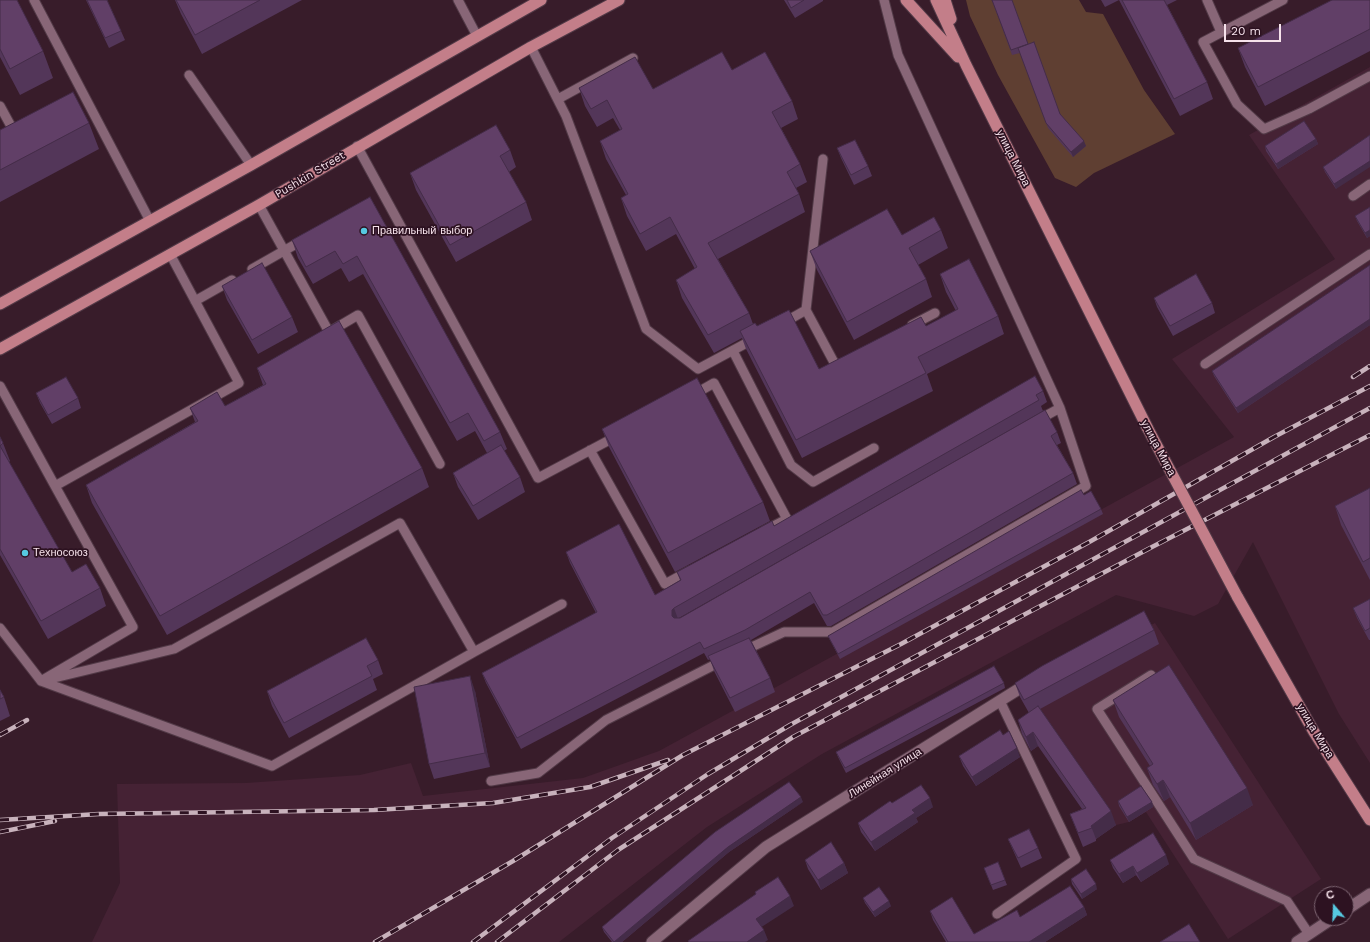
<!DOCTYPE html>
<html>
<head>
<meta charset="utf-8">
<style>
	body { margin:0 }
	#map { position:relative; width:1370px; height:942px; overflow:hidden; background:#381c2a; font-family:"Work Sans",sans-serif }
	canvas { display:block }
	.north { position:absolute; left:1314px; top:886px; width:40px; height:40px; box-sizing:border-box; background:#2d1221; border:1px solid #7d6572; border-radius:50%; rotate:341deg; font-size:11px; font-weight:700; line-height:16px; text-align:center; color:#f6e2eb }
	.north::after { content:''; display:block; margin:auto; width:14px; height:18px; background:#56c9e1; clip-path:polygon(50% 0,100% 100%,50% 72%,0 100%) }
	.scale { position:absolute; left:1224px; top:24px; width:57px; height:18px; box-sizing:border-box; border:2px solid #f6e2eb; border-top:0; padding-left:5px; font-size:12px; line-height:14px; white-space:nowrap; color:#f6e2eb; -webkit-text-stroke:3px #2d1221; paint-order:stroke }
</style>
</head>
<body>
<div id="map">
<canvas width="1370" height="942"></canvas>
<div class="north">С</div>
<div class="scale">20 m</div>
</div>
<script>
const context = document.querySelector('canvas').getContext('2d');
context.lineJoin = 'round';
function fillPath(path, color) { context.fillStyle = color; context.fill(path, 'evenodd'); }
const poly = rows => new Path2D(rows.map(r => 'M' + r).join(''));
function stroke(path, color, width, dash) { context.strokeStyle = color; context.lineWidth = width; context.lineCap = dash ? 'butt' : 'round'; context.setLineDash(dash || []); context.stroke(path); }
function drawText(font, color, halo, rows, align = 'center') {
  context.font = font + ' "Work Sans",sans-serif'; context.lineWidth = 3.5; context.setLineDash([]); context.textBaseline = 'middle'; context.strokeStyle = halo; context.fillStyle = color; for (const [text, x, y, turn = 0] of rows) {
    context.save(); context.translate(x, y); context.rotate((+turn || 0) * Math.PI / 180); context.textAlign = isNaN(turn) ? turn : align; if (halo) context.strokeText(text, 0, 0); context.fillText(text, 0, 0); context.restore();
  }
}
fillPath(poly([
	[1370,67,1370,763,1339,714,1253,542,1218,604,1194,616,1116,595,822,754,707,827,559,942,92,942,120,883,117,784,246,783,360,775,411,763,423,796,583,778,659,751,1234,437,1172,359,1335,259,1249,135],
	[1155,623,1321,879,1228,939,1146,812,1129,822,1116,825,1101,835,1019,695]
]), '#452234');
fillPath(poly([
	[966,0,1079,0,1086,12,1103,14,1144,90,1175,134,1094,173,1076,187,1055,178,998,75,970,16]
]), '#5f3f32');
const service = poly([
	[34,0,150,221],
	[458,0,477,36],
	[1207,0,1221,32],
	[1283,0,1203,42,1237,104,1264,129,1309,109,1370,76],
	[531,47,566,116,646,329,698,369,754,339],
	[189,75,251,165],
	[558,99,633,58],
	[0,106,12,128],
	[357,146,538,478,617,436],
	[1353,196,1370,184],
	[259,205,329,332,358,315,440,464],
	[252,269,303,240],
	[195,301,232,280],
	[806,310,836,366,842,363],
	[783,323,806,310,823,159],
	[912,325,935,313],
	[733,351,791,465,813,482,874,448],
	[1205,364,1370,254],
	[0,386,55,486],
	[693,395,714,383,787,519,764,531],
	[1038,420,1060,408],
	[590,450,665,584,689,571],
	[0,628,41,681,133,627,55,486,239,383,170,254],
	[743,651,784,632,833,632,1086,486,1060,408,898,55,884,0],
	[1151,675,1097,709,1194,859,1287,901,1309,934],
	[50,679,174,649,400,523,474,652,562,604],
	[41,681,272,766,474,652],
	[491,781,538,773,606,720,722,661],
	[997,914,1076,859,1000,701]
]);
const minor = poly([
	[1346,910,1370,894],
	[652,942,766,847,1030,682],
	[1297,942,1333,918]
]);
const primary = poly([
	[906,0,958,57],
	[936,0,966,65,1148,429],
	[945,0,951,19],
	[0,304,251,165,541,0],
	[0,349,259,205,531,47,619,0],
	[1237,596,1314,732,1370,820]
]);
stroke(service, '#523a47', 11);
stroke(minor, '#523a47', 13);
stroke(primary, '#523a47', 13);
stroke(service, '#867', 9);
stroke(minor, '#867', 11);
stroke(primary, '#c37e89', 11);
const rail = poly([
	[1353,377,1370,366],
	[0,735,27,720],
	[0,820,99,814,374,810,493,803,590,787,668,760],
	[0,832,55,821],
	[375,942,513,861,683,755,901,644,1091,541,1274,437,1370,386],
	[473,942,612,838,708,774,790,725,1370,408],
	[497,942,618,850,793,737,1152,547,1370,435]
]);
stroke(rail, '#c8b2bc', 4.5);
stroke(rail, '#2d1221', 3, [9]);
const primaryBridge = poly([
	[1148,429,1237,596]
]);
stroke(primaryBridge, '#523a47', 13, []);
stroke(primaryBridge, '#c37e89', 11);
fillPath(poly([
	[0,0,43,51,53,78,20,95,0,57],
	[86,0,107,0,121,31,125,40,109,48],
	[175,0,302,0,202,54,181,14],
	[784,0,823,0,823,1,795,18],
	[992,0,1028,44,1060,114,1086,146,1073,157,1048,128,1020,53,1012,55],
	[1101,0,1177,0,1167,5,1207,82,1213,99,1180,116,1119,0,1105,7],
	[1370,0,1370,51,1265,106,1245,67,1238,48],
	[732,70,792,101,798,119,781,128,800,164,807,182,796,188,799,194,805,212,718,259,749,313,753,324,819,369,926,326,956,311,946,292,940,274,998,316,1004,334,927,374,933,391,802,458,746,349,742,338,714,353,682,298,676,280,695,269,676,234,646,251,627,216,621,198,626,195,606,159,600,141,620,130,613,118,597,127,585,106,579,88,653,89],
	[89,123,99,149,0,202,0,130],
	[1370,135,1336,189,1325,172,1323,167],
	[1316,139,1318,144,1278,169,1266,151,1265,146],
	[837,148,868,166,872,176,854,185,841,158],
	[510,150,516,167,509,172,526,202,532,220,456,262,416,190,410,173],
	[370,197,500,432,507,449,504,451,520,477,525,492,478,520,458,487,453,473,487,453,475,431,457,441,363,274,349,282,341,268,313,284,298,258,292,240],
	[1370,207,1370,236,1367,238,1357,221,1355,216],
	[941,230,948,248,918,265,926,279,932,297,854,340,817,270,810,251,902,235],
	[1370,265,1370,325,1238,413,1214,376,1212,371],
	[222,286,292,317,298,332,258,354,227,300],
	[1154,298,1212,303,1215,313,1173,336,1157,307],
	[257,368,422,468,429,487,167,635,92,503,86,485,195,422,190,408,225,406,263,385],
	[1043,391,1047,402,1041,406,1043,411,679,618,680,618,1057,432,1061,443,1057,445,1073,473,1077,484,831,626,827,626,814,603,751,640,770,678,775,692,735,712,714,671,710,659,708,660,704,653,521,749,486,683,482,673,596,613,570,563,566,552,655,595,680,580,677,572,774,526],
	[36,393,78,398,81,408,52,424,40,403],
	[602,429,763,502,770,521,675,572,609,447],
	[0,437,3,443,10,461,9,462,72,572,100,588,106,606,48,639,0,555],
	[1370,488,1370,580,1341,525,1335,506],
	[1084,495,1101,509,1103,514,840,659,830,640,828,636],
	[1370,599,1370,640,1369,640,1357,618,1353,608],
	[1154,630,1159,644,1040,709,1116,825,1096,839,1096,841,1083,847,1070,814,1082,809,1038,746,1031,751,1022,734,1018,720,1029,713,1020,697,1015,683],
	[378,660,383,674,373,679,377,690,289,738,272,706,267,691],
	[1004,683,1005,688,846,773,838,757,836,752],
	[0,690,4,697,10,716,0,721],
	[475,691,490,767,434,779,429,764],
	[1113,700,1253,805,1196,840,1170,797,1164,801,1153,785,1147,768,1150,766,1119,717],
	[1003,735,1020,757,976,786,963,766,959,756],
	[1118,801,1152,802,1153,807,1129,822,1119,806],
	[803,802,729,852,622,942,612,942,604,932,602,927],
	[892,803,933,807,916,818,918,822,875,851,861,832,858,823],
	[1008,839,1038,848,1042,858,1021,868,1012,848],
	[805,860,844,863,848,873,821,890,808,869],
	[1110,860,1169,864,1141,882,1136,875,1123,883,1113,868],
	[998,862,1007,885,993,890,984,868],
	[1071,879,1097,889,1082,899,1072,884],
	[863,898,891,906,875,917,865,903],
	[1084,907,1087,915,1045,942,946,942,933,920,930,911,974,934,1020,917]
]), '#533659');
fillPath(poly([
	[1316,139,1318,144,1278,169,1276,164],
	[1084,141,1086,146,1073,157,1071,152],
	[1370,161,1370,167,1336,189,1334,184],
	[1370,230,1370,236,1367,238,1365,233],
	[1370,319,1370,325,1238,413,1236,408],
	[674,608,678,619,676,621,672,616,672,610],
	[470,676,475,691,490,767,485,753],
	[1033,732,1038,746,1031,751,1026,737],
	[1017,748,1020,757,976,786,972,777],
	[1163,780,1170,797,1164,801,1157,784],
	[1247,788,1253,805,1196,840,1190,823],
	[801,797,803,802,729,852,622,942,614,942,728,847],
	[930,798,933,807,916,818,918,822,875,851,871,842,912,810],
	[1152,802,1153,807,1129,822,1127,817],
	[1111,811,1116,825,1096,839,1091,826],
	[1166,855,1169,864,1141,882,1137,873],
	[844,863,848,873,821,890,818,880],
	[1133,866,1136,875,1123,883,1119,874],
	[1096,884,1097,889,1082,899,1081,894],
	[790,896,794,906,760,928,756,919],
	[889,901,891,906,875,917,873,912],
	[1084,907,1087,915,1045,942,1029,942],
	[764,930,768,940,765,942,747,942]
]), '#442c48');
const building = poly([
	[0,0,17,0,43,51,10,69,0,49,0,0],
	[87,0,107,0,121,31,105,38,87,0],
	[176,0,260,0,195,35,176,0],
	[787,0,804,0,791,8,787,0],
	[992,0,1012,0,1028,44,1011,50,992,0],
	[1122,0,1164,0,1207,82,1174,99,1122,0],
	[1332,0,1370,0,1370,29,1258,87,1238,48,1332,0],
	[1034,42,1060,114,1084,141,1071,152,1046,123,1018,48,1034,42],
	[722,52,732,70,765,52,792,101,772,112,800,164,787,172,799,194,708,243,749,313,708,335,676,280,697,267,670,217,640,234,621,198,628,194,600,141,622,129,607,100,591,109,579,88,635,57,653,89,722,52],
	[73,92,89,123,0,170,0,130,73,92],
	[1304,121,1316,139,1276,164,1265,146,1304,121],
	[496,125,510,150,500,156,526,202,450,245,410,173,496,125],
	[1370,135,1370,161,1334,184,1323,167,1370,135],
	[855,140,868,166,851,175,837,148,855,140],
	[370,197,500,432,484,441,468,413,450,423,357,256,343,264,335,251,306,267,292,240,370,197],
	[1370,207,1370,230,1365,233,1355,216,1370,207],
	[887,209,902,235,934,217,941,230,909,248,926,279,847,322,810,251,887,209],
	[969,259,998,316,918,357,926,373,796,440,740,331,755,323,757,326,789,310,819,369,921,317,926,326,958,309,940,274,969,259],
	[262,263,292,317,252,340,222,286,262,263],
	[1370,265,1370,319,1236,408,1212,371,1370,265],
	[1196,274,1212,303,1170,326,1154,298,1196,274],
	[339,321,422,468,160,616,86,485,198,421,190,408,217,392,225,406,266,384,257,368,339,321],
	[1035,376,1043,391,1036,395,1039,400,674,608,672,610,672,616,674,618,680,618,1045,410,1057,432,1051,436,1073,473,827,615,823,615,810,592,745,630,704,649,700,642,517,738,482,673,597,612,566,552,619,524,655,595,681,580,677,572,772,521,774,526,1035,376],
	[66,377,78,398,48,415,36,393,66,377],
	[697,378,763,502,668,553,602,429,697,378],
	[0,437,3,443,0,446,0,437],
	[501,445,520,477,473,506,453,473,501,445],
	[0,446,72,572,86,564,100,588,41,621,0,549,0,446],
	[1370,488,1370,558,1363,562,1335,506,1370,488],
	[1081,490,1084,495,1091,491,1101,509,838,654,828,636,1081,490],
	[1370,599,1370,628,1365,631,1353,608,1370,599],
	[1144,611,1154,630,1024,700,1015,683,1042,666,1144,611],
	[366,638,378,660,367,666,372,676,284,723,267,691,366,638],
	[749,638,770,678,730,698,708,656,749,638],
	[1169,665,1247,788,1190,823,1163,780,1157,784,1147,768,1153,764,1113,700,1169,665],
	[994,666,1004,683,845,768,836,752,994,666],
	[470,676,485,753,429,764,414,687,470,676],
	[0,690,4,697,0,699,0,690],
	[1038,706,1111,811,1091,826,1092,828,1078,833,1070,814,1086,808,1033,732,1026,737,1018,720,1038,706],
	[1000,730,1003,735,1009,731,1017,748,972,777,959,756,1000,730],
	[789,782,801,797,728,847,614,942,602,927,715,832,789,782],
	[921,785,930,798,912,810,915,813,871,842,858,823,890,801,892,803,921,785],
	[1141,786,1152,802,1127,817,1118,801,1141,786],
	[1029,829,1038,848,1018,858,1008,839,1029,829],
	[1153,833,1166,855,1137,873,1133,866,1119,874,1110,860,1153,833],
	[831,842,844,863,818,880,805,860,831,842],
	[998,862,1005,880,991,885,984,868,998,862],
	[1086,869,1096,884,1081,894,1071,879,1086,869],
	[778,877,790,896,756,919,764,930,747,942,689,942,688,941,756,894,755,892,778,877],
	[1070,886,1084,907,1029,942,948,942,930,911,952,897,974,934,1017,910,1020,917,1070,886],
	[879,887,889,901,873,912,863,898,879,887],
	[1189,924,1200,942,1160,942,1189,924]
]);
fillPath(building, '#613f67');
stroke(building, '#442c48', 1);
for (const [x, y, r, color] of [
	[364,231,4,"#56c9e1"],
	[25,553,4,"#56c9e1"]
]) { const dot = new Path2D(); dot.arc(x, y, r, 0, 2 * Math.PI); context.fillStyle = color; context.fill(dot); stroke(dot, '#2d1221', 1.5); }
drawText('11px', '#f6e2eb', '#2d1221', [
	["улица Мира",1013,158,63],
	["Pushkin Street",310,175,-31],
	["улица Мира",1158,448,62],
	["улица Мира",1315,731,59],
	["Линейная улица",885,773,-32]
]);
drawText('11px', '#f6e2eb', '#2d1221', [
	["Правильный выбор",372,231],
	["Техносоюз",33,553]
], 'left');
</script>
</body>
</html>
